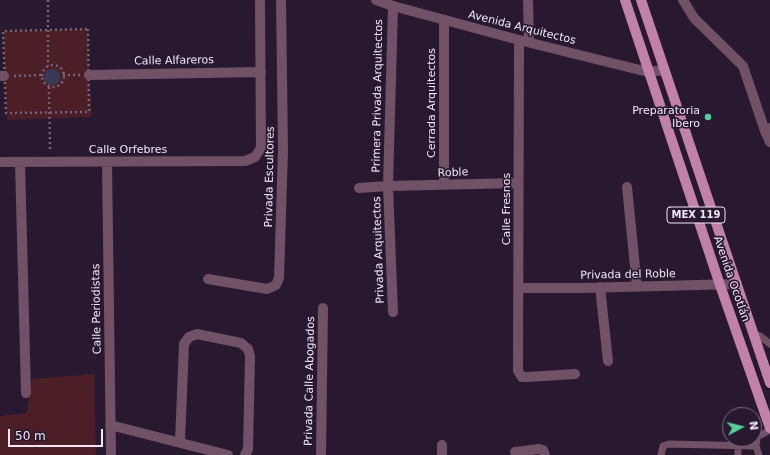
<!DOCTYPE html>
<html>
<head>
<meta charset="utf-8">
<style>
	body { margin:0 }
	#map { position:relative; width:770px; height:455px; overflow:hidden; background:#281931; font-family:"DejaVu Sans",sans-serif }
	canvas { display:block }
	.north { position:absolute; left:722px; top:407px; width:40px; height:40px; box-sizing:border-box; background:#281931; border:1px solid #786b80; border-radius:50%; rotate:83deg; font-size:11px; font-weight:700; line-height:16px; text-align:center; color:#f0e7f7 }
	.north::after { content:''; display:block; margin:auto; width:14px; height:18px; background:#50d398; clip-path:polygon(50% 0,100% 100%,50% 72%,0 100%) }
	.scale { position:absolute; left:8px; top:429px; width:95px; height:18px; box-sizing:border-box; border:2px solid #f0e7f7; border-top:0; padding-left:5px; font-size:12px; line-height:14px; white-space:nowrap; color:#f0e7f7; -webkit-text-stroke:3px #281931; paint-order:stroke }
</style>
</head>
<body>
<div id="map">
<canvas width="770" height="455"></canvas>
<div class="north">N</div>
<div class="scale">50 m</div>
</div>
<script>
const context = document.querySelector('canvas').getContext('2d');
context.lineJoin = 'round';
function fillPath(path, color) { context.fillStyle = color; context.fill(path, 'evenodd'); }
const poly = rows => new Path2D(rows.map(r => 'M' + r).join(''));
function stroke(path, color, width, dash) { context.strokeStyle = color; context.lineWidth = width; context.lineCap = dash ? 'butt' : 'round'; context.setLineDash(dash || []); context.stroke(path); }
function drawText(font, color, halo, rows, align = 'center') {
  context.font = font + ' "DejaVu Sans",sans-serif'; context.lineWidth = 3.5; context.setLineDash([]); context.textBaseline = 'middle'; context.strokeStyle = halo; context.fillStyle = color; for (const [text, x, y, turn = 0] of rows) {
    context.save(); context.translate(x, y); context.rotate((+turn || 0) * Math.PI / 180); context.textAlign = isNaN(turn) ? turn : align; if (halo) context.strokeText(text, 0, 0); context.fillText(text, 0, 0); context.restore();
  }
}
fillPath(poly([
	[88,29,89,75,92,117,7,120,3,31],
	[94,374,96,455,0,455,0,416,27,413,32,379]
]), '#4c1f26');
fillPath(poly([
	'44 77a8 8 0 1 1 16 0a8 8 0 1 1-16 0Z'
]), '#383a55');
stroke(poly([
	[48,0,48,66],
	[88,29,89,112,6,113,3,31,88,29],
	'42 76a11 11 0 1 1 22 0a11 11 0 1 1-22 0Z',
	[63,75,80,75],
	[14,76,42,75],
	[49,87,50,151]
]), '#716479', 2.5, [2, 3]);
stroke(poly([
	[754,334,760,336,770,344],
	[738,446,738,455],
	[661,455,663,446,669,444,756,446],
	[759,455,756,446,757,437,770,430]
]), '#715165', 7);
stroke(poly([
	[528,0,529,42],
	[683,0,694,18,743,66,765,131],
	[393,6,388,186,393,312],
	[444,20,444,185],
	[519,40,518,371,522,377,528,377,575,374],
	[89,75,261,72],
	[0,76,4,76],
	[770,128,765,131,770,142],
	[0,162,245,161,255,157,261,148,260,0],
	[20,162,26,393],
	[107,162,111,455],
	[627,187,637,287],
	[359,188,388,186,518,183],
	[208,279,267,289,276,285,279,278,283,150,281,0],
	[600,287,608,361],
	[519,288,582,288,737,284],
	[110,425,228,455],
	[180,442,184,344,189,337,197,334,241,343,248,349,250,356,248,449,245,455],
	[442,445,442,455],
	[515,452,539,449,543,450,545,455],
	[321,455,323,308]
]), '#715165', 10);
stroke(poly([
	[376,0,393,6,519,40,648,72,664,70]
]), '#715165', 10);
stroke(poly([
	[625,0,720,285,770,428],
	[641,0,770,383]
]), '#c281a9', 10);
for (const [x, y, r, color] of [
	[708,117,4,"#50d398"]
]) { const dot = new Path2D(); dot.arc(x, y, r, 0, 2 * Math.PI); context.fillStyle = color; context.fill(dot); stroke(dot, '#281931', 1.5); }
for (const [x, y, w] of [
	[696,215,58]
]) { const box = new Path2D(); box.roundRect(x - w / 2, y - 8, w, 16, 3); context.fillStyle = '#281931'; context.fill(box); stroke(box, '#f0e7f7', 1); }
drawText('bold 10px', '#f0e7f7', null, [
	["MEX 119",696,215]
]);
drawText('11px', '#f0e7f7', '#281931', [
	["Avenida Arquitectos",522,28,14],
	["Calle Alfareros",174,61,-1],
	["Primera Privada Arquitectos",378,96,-89],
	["Cerrada Arquitectos",432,103,-90],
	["Calle Orfebres",128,150],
	["Roble",453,173,-2],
	["Privada Escultores",270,177,-89],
	["Calle Fresnos",507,209,-90],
	["Privada Arquitectos",379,250,-92],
	["Privada del Roble",628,275,-1],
	["Avenida Ocotlán",731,279,71],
	["Calle Periodistas",97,309,-91],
	["Privada Calle Abogados",310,381,-89]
]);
drawText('11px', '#f0e7f7', '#281931', [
	["Preparatoria",700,111],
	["Ibero",700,124]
], 'right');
</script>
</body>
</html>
